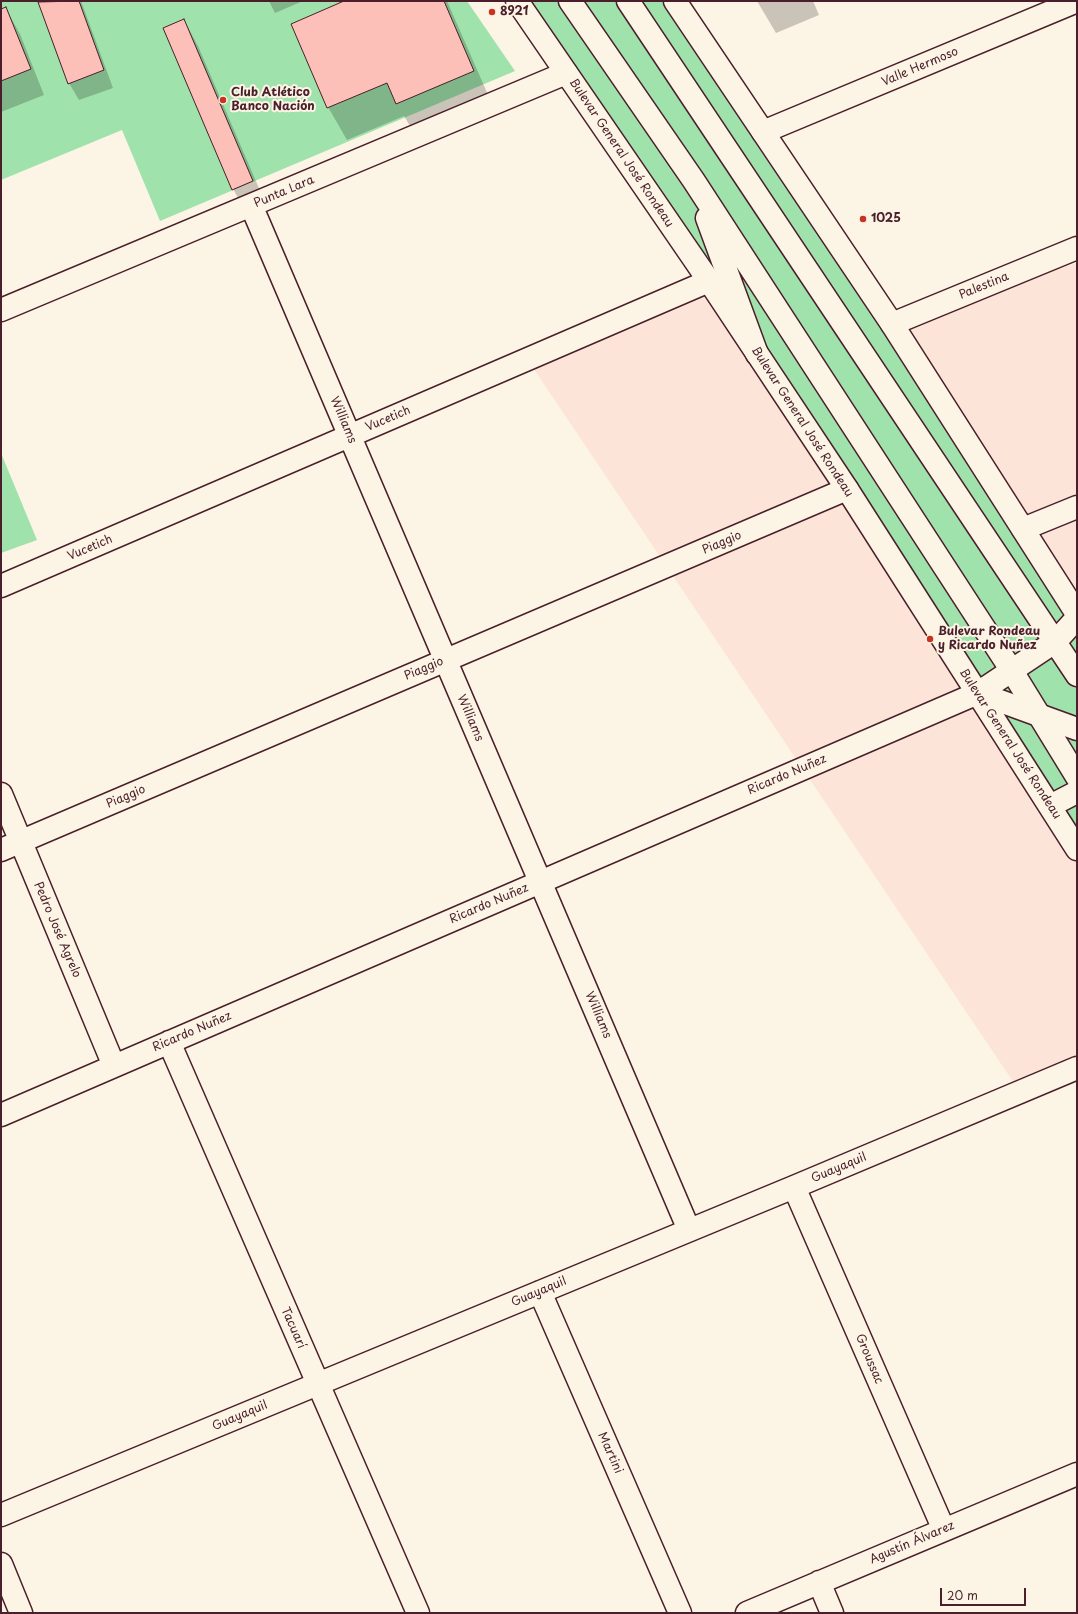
<!DOCTYPE html>
<html>
<head>
<meta charset="utf-8">
<style>
	body { margin:0 }
	#map { position:relative; width:1078px; height:1614px; overflow:hidden; background:#fcf5e5; font-family:"Playpen Sans",sans-serif }
	canvas { display:block }
	.frame { position:absolute; inset:0; border:2px solid #4a1f2b; pointer-events:none }
	.scale { position:absolute; left:940px; top:1588px; width:86px; height:18px; box-sizing:border-box; border:2px solid #4a1f2b; border-top:0; padding-left:5px; font-size:12px; line-height:14px; white-space:nowrap; color:#4a1f2b; -webkit-text-stroke:3px #fcf5e5; paint-order:stroke }
</style>
</head>
<body>
<div id="map">
<canvas width="1078" height="1614"></canvas>
<div class="frame"></div>
<div class="scale">20 m</div>
</div>
<script>
const context = document.querySelector('canvas').getContext('2d');
context.lineJoin = 'round';
function fillPath(path, color) { context.fillStyle = color; context.fill(path, 'evenodd'); }
const poly = rows => new Path2D(rows.map(r => 'M' + r).join(''));
function stroke(path, color, width, dash) { context.strokeStyle = color; context.lineWidth = width; context.lineCap = dash ? 'butt' : 'round'; context.setLineDash(dash || []); context.stroke(path); }
function drawText(font, color, halo, rows, align = 'center') {
  context.font = font + ' "Playpen Sans",sans-serif'; context.lineWidth = 4; context.setLineDash([]); context.textBaseline = 'middle'; context.strokeStyle = halo; context.fillStyle = color; for (const [text, x, y, turn = 0] of rows) {
    context.save(); context.translate(x, y); context.rotate((+turn || 0) * Math.PI / 180); context.textAlign = isNaN(turn) ? turn : align; if (halo) context.strokeText(text, 0, 0); context.fillText(text, 0, 0); context.restore();
  }
}
fillPath(poly([
	[1077,263,1077,1068,1020,1092,527,359,709,281,892,324]
]), '#fce5d8');
fillPath(poly([
	[1,1,467,1,515,71,160,221,122,130,1,180],
	[517,1,675,1,1077,614,1077,849],
	[1,453,37,540,1,553]
]), '#a0e2ac');
fillPath(poly([
	[43,1,81,1,113,88,79,100,69,83,40,2],
	[269,1,303,1,275,13],
	[347,1,447,1,492,104,416,136,404,116,347,140,328,107],
	[757,1,813,1,819,15,776,33],
	[6,9,20,34,44,95,1,112,1,10],
	[184,20,198,46,267,207,248,215,233,189]
]), '#0003');
const building = poly([
	[79,1,104,70,68,84,38,2,79,1],
	[344,1,444,1,474,71,396,104,387,83,327,108,291,24,344,1],
	[6,7,31,69,1,81,1,9,6,7],
	[184,19,253,181,232,190,163,28,184,19]
]);
fillPath(building, '#fcc0b9');
stroke(building, '#4a1f2b', 1);
const street = poly([
	[763,132,1077,1],
	[251,205,689,1230],
	[1,310,566,73],
	[892,324,1077,248],
	[1023,529,1077,507],
	[1,586,709,281],
	[1,794,114,1066],
	[1,850,847,489],
	[169,1042,418,1613],
	[1,1115,978,693],
	[794,1187,944,1530],
	[540,1292,680,1613],
	[1,1515,794,1187,1077,1068],
	[1,1564,21,1613],
	[819,1582,832,1613],
	[747,1613,1077,1474]
]);
const secondary = poly([
	[517,1,709,281,847,489,1077,849],
	[675,1,892,324,1077,614],
	[978,693,1056,641,1077,618],
	[978,693,1077,729],
	[1050,806,1077,792]
]);
const primary = poly([
	[570,1,694,181,1012,671,1077,777],
	[628,1,1077,675],
	[707,218,757,354]
]);
stroke(street, '#4a1f2b', 25);
stroke(secondary, '#4a1f2b', 25);
stroke(primary, '#4a1f2b', 25);
stroke(street, '#fcf5e5', 22);
stroke(secondary, '#fcf5e5', 22);
stroke(primary, '#fcf5e5', 22);
for (const [x, y, r, color] of [
	[492,12,4,"#c8321e"],
	[223,100,4,"#c8321e"],
	[863,219,4,"#c8321e"],
	[930,639,4,"#c8321e"]
]) { const dot = new Path2D(); dot.arc(x, y, r, 0, 2 * Math.PI); context.fillStyle = color; context.fill(dot); stroke(dot, '#fcf5e5', 1.5); }
drawText('bold 12px', '#4a1f2b', '#fcf5e5', [
	["8921",500,12],
	["Club Atlético",231,93],
	["Banco Nación",231,107],
	["1025",871,219],
	["Bulevar Rondeau",938,632],
	["y Ricardo Nuñez",938,646]
], 'left');
drawText('12px', '#4a1f2b', '#fcf5e5', [
	["Valle Hermoso",920,67,-23],
	["Bulevar General José Rondeau",621,153,56],
	["Punta Lara",284,192,-23],
	["Palestina",984,286,-22],
	["Vucetich",388,419,-23],
	["Williams",343,420,67],
	["Bulevar General José Rondeau",802,422,57],
	["Piaggio",722,543,-23],
	["Vucetich",90,548,-23],
	["Piaggio",424,669,-23],
	["Williams",470,718,67],
	["Bulevar General José Rondeau",1010,744,57],
	["Ricardo Nuñez",787,775,-23],
	["Piaggio",126,797,-23],
	["Ricardo Nuñez",489,904,-23],
	["Pedro José Agrelo",57,930,67],
	["Williams",598,1015,67],
	["Ricardo Nuñez",192,1032,-23],
	["Guayaquil",839,1168,-23],
	["Guayaquil",539,1292,-23],
	["Tacuarí",293,1328,66],
	["Groussac",869,1359,67],
	["Guayaquil",240,1416,-23],
	["Martini",610,1453,66],
	["Agustín Álvarez",912,1543,-23]
]);
</script>
</body>
</html>
